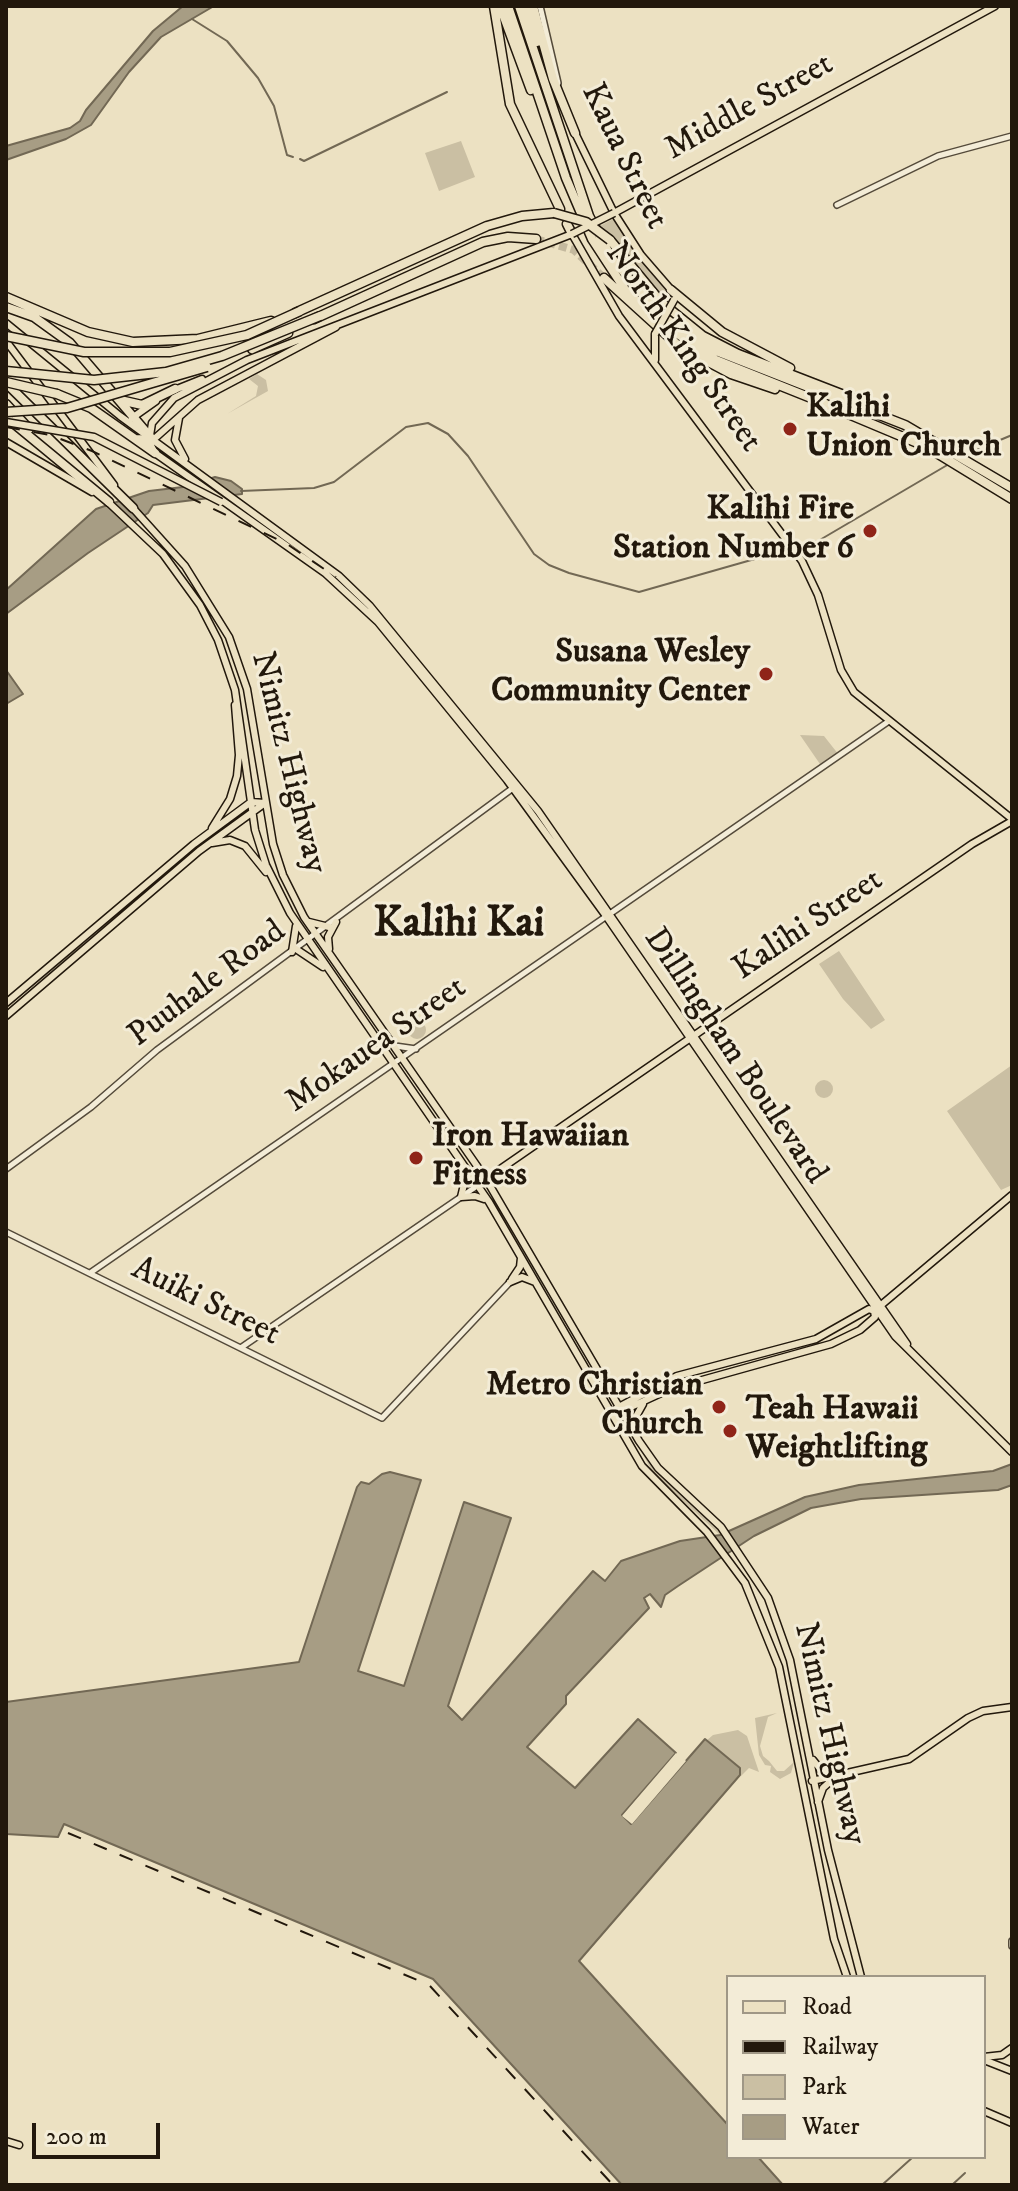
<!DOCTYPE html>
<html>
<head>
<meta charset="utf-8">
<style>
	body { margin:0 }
	#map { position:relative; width:1018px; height:2191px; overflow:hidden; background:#ece1c2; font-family:"IM FELL DW Pica",serif }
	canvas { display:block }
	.frame { position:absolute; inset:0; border:8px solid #22180c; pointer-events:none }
	.legend { position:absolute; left:726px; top:1975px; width:260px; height:184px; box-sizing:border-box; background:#f3ecd7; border:2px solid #9f9786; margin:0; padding:10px 14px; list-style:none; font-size:24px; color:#22180c }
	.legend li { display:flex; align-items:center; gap:16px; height:40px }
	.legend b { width:40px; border:2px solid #9f9786 }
	.scale { position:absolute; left:32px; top:2123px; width:128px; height:36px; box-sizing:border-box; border:4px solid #22180c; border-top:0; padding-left:10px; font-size:24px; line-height:28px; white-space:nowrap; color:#22180c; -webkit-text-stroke:6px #f3ecd7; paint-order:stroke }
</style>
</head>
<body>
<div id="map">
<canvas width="1018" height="2191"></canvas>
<div class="frame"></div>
<ul class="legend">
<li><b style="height:10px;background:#ece1c2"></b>Road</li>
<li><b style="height:10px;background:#22180c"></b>Railway</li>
<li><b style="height:22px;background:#cabfa3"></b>Park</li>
<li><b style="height:22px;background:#a79d84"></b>Water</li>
</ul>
<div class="scale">200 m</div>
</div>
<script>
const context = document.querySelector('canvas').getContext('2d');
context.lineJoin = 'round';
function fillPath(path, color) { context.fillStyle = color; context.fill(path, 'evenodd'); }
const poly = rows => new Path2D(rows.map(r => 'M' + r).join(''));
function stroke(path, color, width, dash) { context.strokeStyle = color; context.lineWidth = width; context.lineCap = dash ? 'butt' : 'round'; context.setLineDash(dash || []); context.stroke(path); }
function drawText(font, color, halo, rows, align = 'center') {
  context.font = font + ' "IM FELL DW Pica",serif'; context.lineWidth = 6; context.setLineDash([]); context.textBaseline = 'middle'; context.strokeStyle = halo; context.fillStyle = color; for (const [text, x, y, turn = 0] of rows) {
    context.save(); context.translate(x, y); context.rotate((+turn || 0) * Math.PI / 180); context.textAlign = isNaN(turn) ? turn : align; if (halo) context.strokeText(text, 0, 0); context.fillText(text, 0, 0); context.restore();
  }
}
fillPath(poly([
	[461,141,475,177,439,191,425,153],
	[613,219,665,290,665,301,598,227],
	[257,374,266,380,268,391,227,414,256,396,258,386,249,379],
	[800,735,824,736,839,755,822,767],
	[82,943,84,946,13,1002,14,1000],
	[839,951,885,1020,871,1029,843,999,819,964],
	'408 1030a9 9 0 1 1 18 0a9 9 0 1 1-18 0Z',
	[1012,1065,1012,1185,1001,1190,947,1111],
	'815 1089a9 9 0 1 1 18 0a9 9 0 1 1-18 0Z',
	[624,1420,650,1462,725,1533,720,1535,653,1473],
	[777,1713,768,1717,760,1746,763,1756,769,1761,777,1771,784,1771,794,1762,791,1773,780,1779,770,1772,771,1766,765,1765,759,1755,755,1718],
	[738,1730,747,1736,759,1772,749,1768,741,1776,740,1768,706,1741,713,1735]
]), '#cabfa3');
const water = poly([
	[183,6,214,6,161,37,129,72,91,125,66,139,6,160,6,146,70,128,80,121,86,110,153,31,183,6],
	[215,477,231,481,242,489,242,494,153,505,148,513,88,553,6,614,6,590,96,509,149,491,183,487,215,477],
	[6,670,23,694,6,704,7,695,6,670],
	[1012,1464,1012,1485,998,1490,861,1499,811,1508,754,1536,678,1586,665,1595,661,1607,650,1594,644,1598,649,1608,566,1696,566,1704,527,1747,575,1788,638,1719,676,1753,622,1815,631,1824,705,1739,740,1768,740,1775,579,1961,728,2125,728,2157,758,2157,783,2185,622,2185,433,1979,64,1824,58,1837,6,1834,6,1702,299,1662,357,1487,361,1482,369,1484,382,1474,390,1472,421,1480,358,1671,404,1686,464,1502,511,1518,448,1706,462,1720,593,1571,605,1581,621,1561,680,1541,720,1535,805,1497,859,1485,993,1471,1012,1464]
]);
fillPath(water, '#a79d84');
stroke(water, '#726854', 2);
fillPath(poly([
	[676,1753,679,1755,628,1815,631,1818,683,1758,686,1761,632,1824,622,1816]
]), '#ece1c2');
stroke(poly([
	[192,19,227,41,258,78,274,106,287,155,293,157],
	[300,159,304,161,447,92],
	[962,456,1012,435],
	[241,491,314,488,334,482,406,427,428,423,448,434,468,456,534,554,549,565,569,573,639,592,818,541,949,464],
	[882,2185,913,2157],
	[952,2185,965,2173]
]), '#726854', 2);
stroke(poly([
	[536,239,574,250,604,278]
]), '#c4b99e', 8, [8, 4]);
const minor = poly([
	[540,6,558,83],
	[837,205,938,156,1012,136],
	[395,1046,416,1049],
	[6,1169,91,1107,157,1050,513,788],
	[6,1232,382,1418,510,1282],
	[90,1273,889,721],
	[242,1347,477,1186],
	[1012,1941,1012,1946]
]);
const major = poly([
	[575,133,614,213,641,255,673,292],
	[614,213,995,6],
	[6,323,120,416,339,576,370,606,538,811,907,1344],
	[6,341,114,485],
	[655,360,655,334],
	[172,391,202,379],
	[132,418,156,401],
	[179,418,175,440,185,459],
	[153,440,198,400,336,327],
	[6,442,92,492],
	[108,502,163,554,200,605,218,640,235,690,255,830,266,865,290,913,489,1202,642,1466,707,1532,745,1583,779,1667,834,1939,847,1977],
	[131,506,185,566,229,637,247,689,273,844,283,875,304,917,486,1179,639,1441,658,1468,721,1527,768,1598,790,1660,828,1850,861,1977],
	[1012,819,854,692,841,670,818,595,802,561,619,316,572,234,247,360,174,398,152,423,149,442,155,453,325,573,378,622,507,780,606,916,895,1336,1012,1452],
	[212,828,230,799,237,776,239,755,235,705],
	[212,843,230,840,245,846,266,872],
	[309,922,329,927],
	[296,949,323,967],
	[329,949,328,937,336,922],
	[292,952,296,926],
	[6,1003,194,844,251,802,265,803],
	[6,1016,199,851,265,803],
	[483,1181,972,844,1012,821],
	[461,1197,475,1196,484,1199],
	[461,1197,467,1172],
	[512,1279,520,1267,521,1258],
	[510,1282,522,1277,535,1282],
	[880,1306,1012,1195],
	[617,1408,677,1376,816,1339,869,1309,874,1311],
	[620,1412,670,1389,831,1344,860,1330,875,1317,874,1311],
	[637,1433,634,1420,643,1404],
	[813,1760,821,1770,836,1773],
	[812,1781,909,1759,968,1718,983,1711,1012,1707],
	[818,1802,823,1788,833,1779],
	[984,2057,1002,2055,1012,2048],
	[984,2060,1012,2071],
	[984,2111,1012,2123],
	[6,2141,19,2145]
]);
const highway = poly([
	[494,6,510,104,560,209],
	[500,6,531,90],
	[508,6,566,178,592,239,626,291,657,320,716,360,826,404],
	[519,6,589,216,611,257,659,314,711,349,905,425,1012,488],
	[527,6,537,42],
	[533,6,553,79,575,133],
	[567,224,572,234],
	[610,240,661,302,703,336,738,354,885,411],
	[604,278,680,347,731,374,775,389],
	[671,290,722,332,790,368],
	[6,297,88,332,133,342,198,339,271,321],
	[6,307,34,317,70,343,153,440,136,439],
	[295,313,487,226,522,216,554,213],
	[314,319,483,242,508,237,536,239],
	[252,349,288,333],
	[6,383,133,508],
	[57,394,91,408,155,453],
	[120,400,142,405,175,389],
	[822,403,927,447,1012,499],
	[6,404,29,429],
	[6,417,109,502]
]);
stroke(minor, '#544a3a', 8);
stroke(major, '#22180c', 9);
stroke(highway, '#22180c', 11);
stroke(minor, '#f3ecd7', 5);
stroke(major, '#ece1c2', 6);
stroke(highway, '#ece1c2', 8);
stroke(poly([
	[6,427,50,435,92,451,287,544,336,577],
	[68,1833,422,1982],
	[430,1986,613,2185]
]), '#22180c', 2, [14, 14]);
const majorBridge = poly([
	[572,234,614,213],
	[655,334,674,300],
	[6,422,94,437,221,502]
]);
const highwayBridge = poly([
	[554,213,586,222,610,240],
	[6,336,84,352,170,352,247,335,300,311],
	[6,371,94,380,166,372,222,356,320,316],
	[6,382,57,394],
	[6,412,67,408,207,367]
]);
stroke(majorBridge, '#22180c', 9, []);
stroke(highwayBridge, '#22180c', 11, []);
stroke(majorBridge, '#ece1c2', 6);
stroke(highwayBridge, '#ece1c2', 8);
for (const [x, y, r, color] of [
	[790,429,8,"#8f2418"],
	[870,531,8,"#8f2418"],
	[766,674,8,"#8f2418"],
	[416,1158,8,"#8f2418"],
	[719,1407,8,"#8f2418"],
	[730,1431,8,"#8f2418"]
]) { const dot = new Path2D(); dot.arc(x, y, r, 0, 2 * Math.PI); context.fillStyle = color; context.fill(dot); stroke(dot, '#f3ecd7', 3); }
drawText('34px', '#22180c', '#f3ecd7', [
	["Middle Street",750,108,-29],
	["Kaua Street",623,157,64],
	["North King Street",682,348,55],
	["Nimitz Highway",287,763,76],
	["Kalihi Street",809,926,-34],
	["Puuhale Road",208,985,-37],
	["Mokauea Street",377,1046,-35],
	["Dillingham Boulevard",734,1057,56],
	["Auiki Street",205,1303,26],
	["Nimitz Highway",828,1734,77]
]);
drawText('bold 34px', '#22180c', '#f3ecd7', [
	["Kalihi",806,409],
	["Union Church",806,448],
	["Kalihi Fire",854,511,"right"],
	["Station Number 6",854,550,"right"],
	["Susana Wesley",750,654,"right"],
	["Community Center",750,693,"right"],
	["Iron Hawaiian",432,1138],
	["Fitness",432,1177],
	["Metro Christian",703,1387,"right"],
	["Church",703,1426,"right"],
	["Teah Hawaii",746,1411],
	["Weightlifting",746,1450]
], 'left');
drawText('bold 42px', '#22180c', '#f3ecd7', [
	["Kalihi Kai",459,926]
]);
</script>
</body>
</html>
